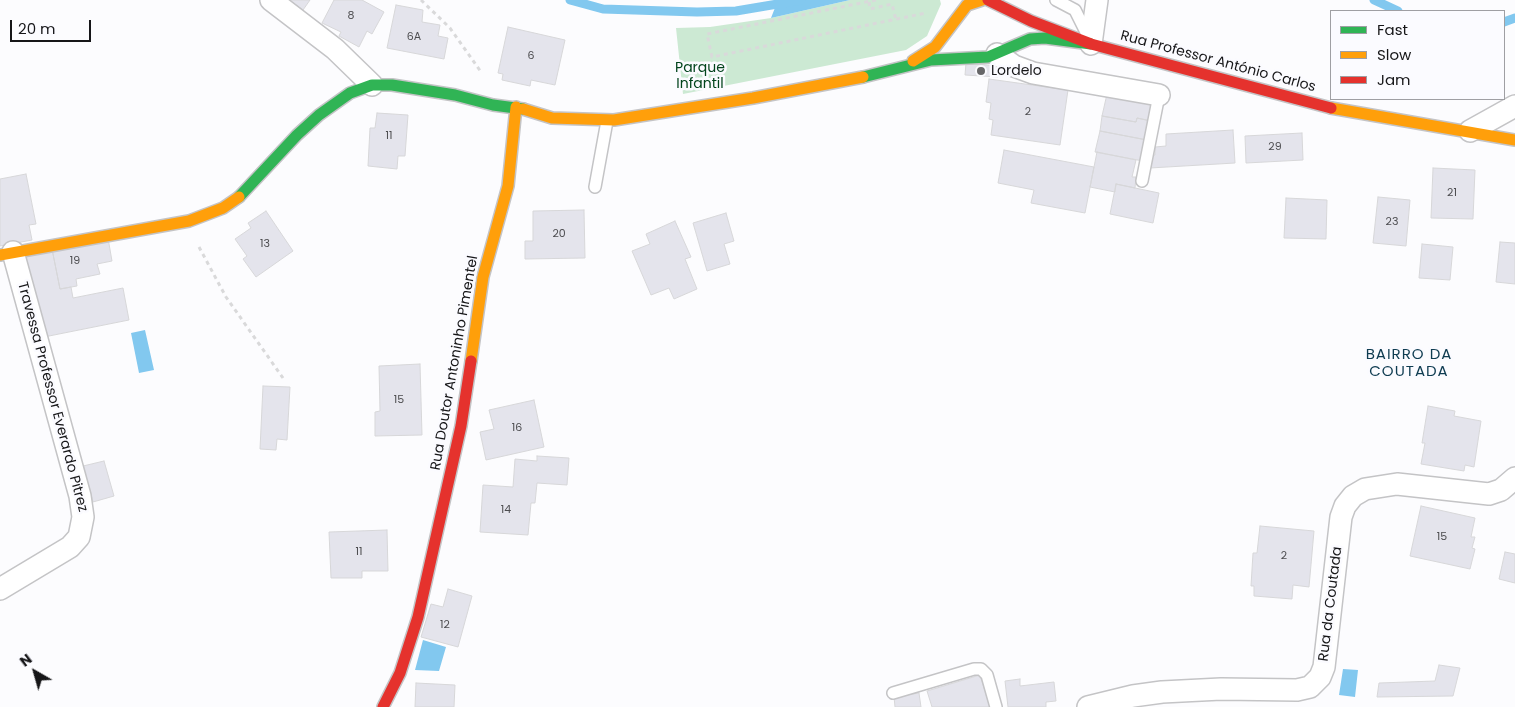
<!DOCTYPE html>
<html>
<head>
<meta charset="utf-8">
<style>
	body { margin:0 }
	#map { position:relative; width:1515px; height:707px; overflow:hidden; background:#fcfcfe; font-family:Poppins,sans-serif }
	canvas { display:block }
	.legend { position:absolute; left:1330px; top:10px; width:175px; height:90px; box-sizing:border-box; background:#fbfbff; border:1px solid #9f9fa3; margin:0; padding:6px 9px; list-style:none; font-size:15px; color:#161618 }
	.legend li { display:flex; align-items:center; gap:10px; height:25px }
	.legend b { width:25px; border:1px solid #9f9fa3 }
	.north { position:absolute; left:10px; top:647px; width:50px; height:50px; -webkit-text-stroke:4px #fbfbff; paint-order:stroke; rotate:322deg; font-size:14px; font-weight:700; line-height:20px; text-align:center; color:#161618 }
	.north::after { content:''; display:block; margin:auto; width:18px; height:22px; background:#161618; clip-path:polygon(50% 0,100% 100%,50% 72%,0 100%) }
	.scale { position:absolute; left:10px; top:20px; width:81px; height:22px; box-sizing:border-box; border:2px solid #161618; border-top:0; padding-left:6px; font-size:15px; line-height:18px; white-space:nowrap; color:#161618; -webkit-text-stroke:4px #fbfbff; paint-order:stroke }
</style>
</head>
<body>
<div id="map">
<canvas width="1515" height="707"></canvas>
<ul class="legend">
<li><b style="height:6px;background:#30b455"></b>Fast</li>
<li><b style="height:6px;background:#ff9f0a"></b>Slow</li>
<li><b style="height:6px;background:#e5322d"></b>Jam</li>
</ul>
<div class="north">N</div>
<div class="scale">20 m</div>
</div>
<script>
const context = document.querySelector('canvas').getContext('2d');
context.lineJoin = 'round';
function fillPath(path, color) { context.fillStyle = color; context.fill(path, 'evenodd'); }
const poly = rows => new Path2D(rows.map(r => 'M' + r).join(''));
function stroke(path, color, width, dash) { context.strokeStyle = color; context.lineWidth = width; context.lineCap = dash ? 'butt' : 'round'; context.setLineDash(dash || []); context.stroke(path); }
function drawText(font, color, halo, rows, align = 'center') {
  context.font = font + ' Poppins,sans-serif'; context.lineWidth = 5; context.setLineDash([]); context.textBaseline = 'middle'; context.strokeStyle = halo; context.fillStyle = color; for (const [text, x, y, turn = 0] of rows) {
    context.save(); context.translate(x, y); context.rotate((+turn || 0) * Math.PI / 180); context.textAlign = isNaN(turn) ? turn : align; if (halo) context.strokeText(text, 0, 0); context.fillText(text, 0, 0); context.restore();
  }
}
fillPath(poly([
	[850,0,940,0,941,4,927,36,906,50,683,94,676,28,710,27,771,18]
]), '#cce9d3');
fillPath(poly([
	[778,0,850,0,771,18],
	[145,330,154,370,139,373,131,333],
	[423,640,446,647,439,671,415,670],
	[1343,669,1358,670,1355,697,1339,695]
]), '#82c8ef');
stroke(poly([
	[570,0,603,9,697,12,736,11,801,0],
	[1374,0,1398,11],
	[1504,22,1515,18]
]), '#82c8ef', 9);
const building = poly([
	[289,0,310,0,303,10,289,0],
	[334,0,362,0,384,12,372,34,367,31,359,47,339,36,341,32,322,23,334,0],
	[396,5,423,10,422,22,440,25,438,36,448,38,444,59,387,48,396,5],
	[508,27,565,40,555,85,531,80,530,86,502,80,503,74,498,73,508,27],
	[966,63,999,66,998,77,965,75,966,63],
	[989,79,1068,90,1060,145,991,135,993,120,989,119,991,103,986,102,989,79],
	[1107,94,1154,103,1151,121,1137,118,1136,122,1102,116,1107,94],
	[377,113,408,115,405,156,398,156,397,169,368,166,370,128,375,128,377,113],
	[1102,116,1136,122,1137,118,1151,121,1147,140,1100,131,1102,116],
	[1233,130,1235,163,1150,168,1150,155,1155,155,1155,147,1166,146,1166,134,1233,130],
	[1100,131,1147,140,1143,161,1095,152,1100,131],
	[1302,133,1303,160,1246,163,1245,136,1302,133],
	[1004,150,1094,167,1085,213,1031,203,1034,190,998,183,1004,150],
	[1097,152,1136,160,1132,177,1136,177,1135,188,1116,184,1115,192,1090,187,1097,152],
	[1433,168,1475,170,1473,219,1431,218,1433,168],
	[26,174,36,224,29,225,32,240,0,246,0,179,26,174],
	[1116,184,1159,193,1153,223,1110,214,1116,184],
	[1378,197,1410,200,1406,246,1373,243,1378,197],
	[1286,198,1327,200,1326,239,1284,238,1286,198],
	[584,210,585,258,525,259,525,241,533,241,533,211,584,210],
	[266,211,293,251,256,277,243,259,247,256,235,239,251,228,248,223,266,211],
	[726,213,734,241,724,244,730,264,707,271,693,223,726,213],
	[675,221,691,257,685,259,697,289,674,299,669,288,651,295,632,251,650,244,646,234,675,221],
	[108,238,112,261,97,264,100,274,76,279,77,286,60,289,52,249,108,238],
	[1500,242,1515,243,1515,284,1496,282,1500,242],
	[1422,244,1453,247,1450,280,1419,278,1422,244],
	[52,249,60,289,71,287,73,298,123,288,129,320,44,337,22,255,52,249],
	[420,364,422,435,375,436,375,412,380,411,379,366,420,364],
	[263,386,290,387,287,440,277,439,276,450,260,449,263,386],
	[534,400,544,447,486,460,480,432,494,429,489,410,534,400],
	[1428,406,1455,411,1454,416,1481,421,1474,467,1465,465,1464,471,1421,464,1425,443,1422,443,1428,406],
	[537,456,569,458,567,485,537,483,535,503,531,503,528,535,480,532,483,485,513,487,515,459,537,461,537,456],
	[104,461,114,496,93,502,83,466,104,461],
	[1421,506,1475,518,1471,537,1475,537,1472,548,1475,549,1470,569,1410,556,1421,506],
	[1260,526,1314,531,1309,587,1293,585,1292,599,1254,596,1254,586,1251,586,1253,553,1257,553,1260,526],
	[387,530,388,571,362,571,362,578,331,578,329,532,387,530],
	[1505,552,1515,554,1515,583,1499,579,1505,552],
	[448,589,472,596,458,647,421,637,431,604,443,607,448,589],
	[1439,665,1460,668,1453,696,1377,697,1379,683,1435,681,1439,665],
	[980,675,990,707,932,707,927,691,980,675],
	[1020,679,1020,686,1054,682,1056,701,1046,702,1046,707,1008,707,1005,681,1020,679],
	[416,683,455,685,454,707,415,707,416,683],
	[919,693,921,707,895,707,894,697,919,693]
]);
fillPath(building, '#e4e4ec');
stroke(building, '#d7d7d9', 1);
const lane = poly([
	[1056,0,1075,10,1089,38],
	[1142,181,1159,95],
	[595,187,607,121],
	[893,693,974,669,981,669,987,675,996,707]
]);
const street = poly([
	[271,0,335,49,372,85],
	[1091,44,1097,0],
	[997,54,1014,66,1033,73,1159,95],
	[1470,131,1515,106],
	[0,589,70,547,79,537,83,517,80,496,13,252],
	[1088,707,1133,696,1162,692,1221,689,1297,690,1310,687,1320,677,1324,667,1341,517,1345,506,1353,496,1365,489,1397,484,1489,494,1501,490,1515,478]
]);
const fast = poly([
	[863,77,931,60,988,57,1030,39,1045,38,1091,44],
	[239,197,297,135,319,115,350,93,372,85,392,85,455,95,493,105,523,109]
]);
const slow = poly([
	[913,61,935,47,967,5,982,0],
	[1331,108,1515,140],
	[523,109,552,118,614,120,753,98,863,77],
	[0,255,189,221,223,208,239,197],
	[471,361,483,277,508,186,516,107]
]);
const jam = poly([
	[988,0,1031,21,1091,44,1331,108],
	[383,707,400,673,418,617,461,426,471,361]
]);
stroke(lane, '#c4c4c6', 14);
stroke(street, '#c4c4c6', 24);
stroke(fast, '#c4c4c6', 14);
stroke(slow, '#c4c4c6', 14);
stroke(jam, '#c4c4c6', 14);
stroke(poly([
	[421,0,450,28,481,72],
	[876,0,707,34,712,57,926,13],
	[869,2,870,9,892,4,896,20],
	[199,247,226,297,283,378]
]), '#d9d9da', 3, [4, 4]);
stroke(lane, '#fff', 11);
stroke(street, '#fff', 21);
stroke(fast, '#30b455', 11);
stroke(slow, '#ff9f0a', 11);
stroke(jam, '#e5322d', 11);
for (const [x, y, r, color] of [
	[981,71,5,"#666668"]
]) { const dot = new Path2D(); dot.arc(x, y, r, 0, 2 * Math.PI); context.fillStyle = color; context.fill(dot); stroke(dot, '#fbfbff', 2); }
drawText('11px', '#4c4c4f', null, [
	["8",351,16],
	["6A",414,37],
	["6",531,56],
	["2",1028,112],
	["11",389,136],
	["29",1275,147],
	["21",1452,193],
	["23",1392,222],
	["20",559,234],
	["13",265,244],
	["19",75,261],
	["15",399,400],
	["16",517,428],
	["14",506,510],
	["15",1442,537],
	["11",359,552],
	["2",1284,556],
	["12",445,625]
]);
drawText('14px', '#161618', '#fbfbff', [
	["Rua Professor António Carlos",1218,62,15],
	["Rua Doutor Antoninho Pimentel",455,363,-80],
	["Travessa Professor Everardo Pitrez",52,397,75],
	["Rua da Coutada",1331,604,-83]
]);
drawText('14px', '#02441c', '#fbfbff', [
	["Parque",700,68],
	["Infantil",700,84]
]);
drawText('14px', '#161618', '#fbfbff', [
	["Lordelo",991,71]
], 'left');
context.letterSpacing = '1px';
drawText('15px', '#0f3c51', '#fbfbff', [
	["BAIRRO DA",1409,355],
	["COUTADA",1409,372]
]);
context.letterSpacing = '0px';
</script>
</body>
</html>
